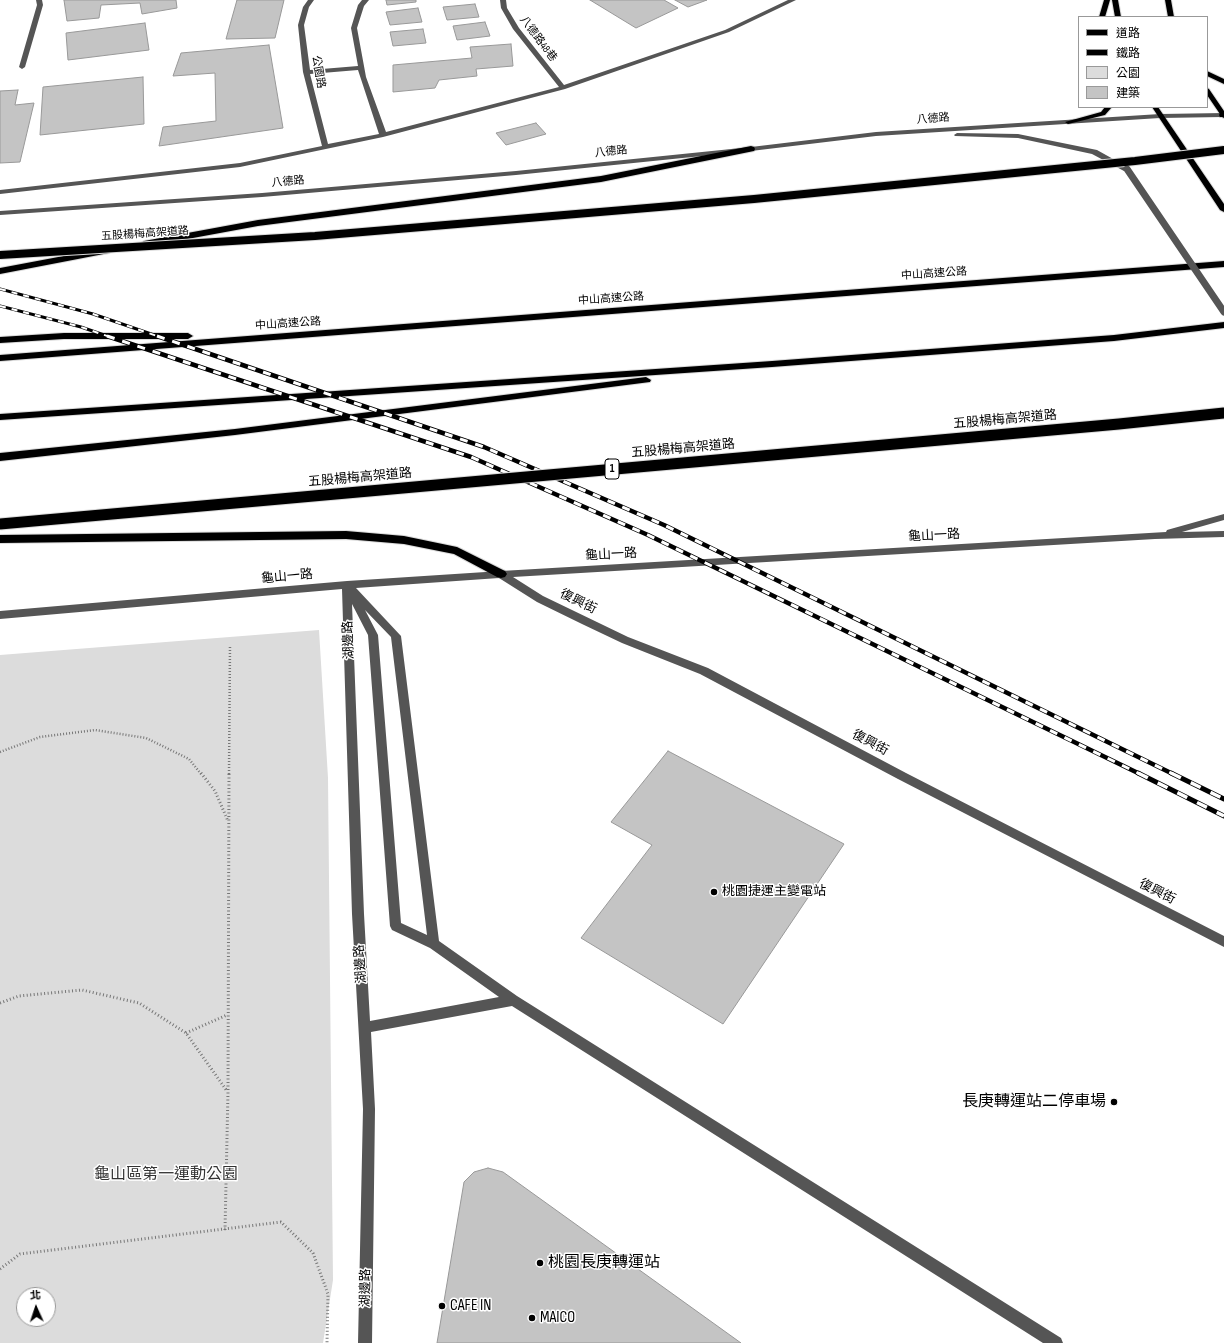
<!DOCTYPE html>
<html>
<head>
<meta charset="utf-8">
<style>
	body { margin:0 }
	#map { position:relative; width:1224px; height:1343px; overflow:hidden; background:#fff; font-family:"Sofia Sans Condensed","Noto Sans TC",sans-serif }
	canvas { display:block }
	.legend { position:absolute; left:1078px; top:16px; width:130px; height:92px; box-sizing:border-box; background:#fff; border:1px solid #999; margin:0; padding:5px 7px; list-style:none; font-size:12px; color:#000 }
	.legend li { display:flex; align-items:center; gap:8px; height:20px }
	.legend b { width:20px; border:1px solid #999 }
	.north { position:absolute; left:16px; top:1287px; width:40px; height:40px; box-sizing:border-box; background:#fff; border:1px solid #999; border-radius:50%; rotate:357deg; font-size:11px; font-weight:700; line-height:16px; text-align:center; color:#000 }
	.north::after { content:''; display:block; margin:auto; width:14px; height:18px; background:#000; clip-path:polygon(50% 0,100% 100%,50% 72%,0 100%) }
</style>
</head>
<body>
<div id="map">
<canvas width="1224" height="1343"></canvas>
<ul class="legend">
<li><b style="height:5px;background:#000"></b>道路</li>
<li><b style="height:5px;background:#000"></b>鐵路</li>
<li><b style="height:11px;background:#dcdcdc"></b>公園</li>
<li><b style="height:11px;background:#c4c4c4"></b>建築</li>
</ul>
<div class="north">北</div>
</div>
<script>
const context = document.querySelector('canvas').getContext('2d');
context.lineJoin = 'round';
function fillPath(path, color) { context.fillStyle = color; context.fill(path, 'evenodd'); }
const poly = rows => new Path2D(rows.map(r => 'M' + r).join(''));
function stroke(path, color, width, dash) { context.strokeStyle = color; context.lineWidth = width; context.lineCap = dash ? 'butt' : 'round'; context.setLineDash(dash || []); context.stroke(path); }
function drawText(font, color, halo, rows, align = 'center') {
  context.font = font + ' "Sofia Sans Condensed","Noto Sans TC",sans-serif'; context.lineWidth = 3; context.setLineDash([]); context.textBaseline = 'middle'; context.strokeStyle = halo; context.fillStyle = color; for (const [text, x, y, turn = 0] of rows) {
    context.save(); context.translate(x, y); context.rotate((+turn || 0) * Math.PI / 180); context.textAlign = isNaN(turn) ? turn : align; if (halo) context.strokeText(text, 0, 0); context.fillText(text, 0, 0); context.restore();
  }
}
fillPath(poly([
	[319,630,328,778,333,1280,323,1343,0,1343,0,655],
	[24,1295,48,1295,48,1319,24,1319]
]), '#dcdcdc');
const building = poly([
	[64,0,176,0,177,8,142,14,140,3,101,5,99,18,67,21,64,0],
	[237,0,284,0,275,38,226,39,237,0],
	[386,0,416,0,416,2,387,5,386,0],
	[590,0,664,0,678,8,636,28,590,0],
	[675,0,707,0,688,7,675,0],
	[475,4,479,17,447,20,443,7,475,4],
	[418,8,422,22,390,25,386,12,418,8],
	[485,22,490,36,457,40,453,26,485,22],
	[145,23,149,50,68,60,66,33,145,23],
	[423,29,426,43,393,46,390,32,423,29],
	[511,44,513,66,476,69,477,76,439,80,435,88,393,92,393,65,472,58,470,47,511,44],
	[269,45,283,128,159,146,163,127,216,121,215,73,173,76,181,53,269,45],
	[143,77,144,124,40,135,43,87,143,77],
	[18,90,15,105,34,103,20,162,0,163,0,91,18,90],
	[536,123,546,134,506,145,496,133,536,123],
	[668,751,844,844,723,1024,581,938,652,845,611,822,668,751],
	[488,1168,503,1172,741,1343,437,1343,464,1182,474,1172,488,1168]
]);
fillPath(building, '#c4c4c4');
stroke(building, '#999', 1);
const major = poly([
	[1104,0,1110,0,1105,17,1099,17,1104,0],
	[1112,0,1118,0,1121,17,1115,17,1112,0],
	[1165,0,1171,0,1174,17,1168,17,1165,0],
	[1207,88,1209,89,1224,111,1224,118,1222,117,1207,95,1207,88],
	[1105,107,1112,107,1105,115,1068,124,1065,122,1101,112,1105,107],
	[1152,107,1158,107,1224,204,1224,212,1220,210,1152,107]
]);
const highway = poly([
	[1207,71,1224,79,1224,84,1207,76,1207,71],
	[1220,113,1224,113,1224,117,1220,117,1219,115,1220,113],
	[751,146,754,147,755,149,754,151,601,182,258,226,144,247,139,244,144,241,258,220,601,176,751,146],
	[106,248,111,251,109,253,0,274,0,268,106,248],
	[1224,261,1224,267,0,361,0,355,1224,261],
	[1224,322,1224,328,1114,341,772,367,0,420,0,414,772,361,1114,335,1224,322],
	[64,333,188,333,193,336,188,339,64,339,0,343,0,337,64,333],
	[646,377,651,380,650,382,235,435,0,461,0,453,235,429,646,377],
	[346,531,404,536,457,547,505,571,507,574,505,577,501,578,497,577,454,554,404,544,346,539,0,543,0,535,346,531]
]);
stroke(major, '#dbdbdb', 2);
stroke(highway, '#dbdbdb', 2);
stroke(poly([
	[0,752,40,737,95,730,146,738,189,759,201,774],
	[229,774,230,645]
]), '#777', 2.5, [1, 2]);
stroke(poly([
	[201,773,215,791,228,821],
	[0,1003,19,996,82,990,139,1003,186,1033,227,1091],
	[186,1033,227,1015],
	[225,1230,228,1092,229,773],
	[0,1269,20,1254,281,1222,313,1253,328,1294,327,1343]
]), '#777', 3, [1, 2.5]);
fillPath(poly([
	[36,0,42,0,43,5,25,67,22,69,19,67,37,5,36,0],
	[308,0,314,0,309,7,304,25,310,70,358,66,351,28,358,5,362,0,369,0,364,6,357,28,366,77,386,132,559,87,513,29,501,8,500,0,506,0,507,8,519,28,564,85,725,30,788,0,796,0,729,32,565,89,383,137,240,167,0,194,0,190,240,163,322,146,303,72,298,25,303,7,308,0],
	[358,70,379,134,328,144,310,74,358,70],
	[1224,113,1223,117,1160,118,876,136,751,151,516,175,262,197,0,215,0,211,262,193,516,171,751,147,876,132,1160,114,1224,113],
	[957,133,1018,134,1097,150,1131,169,1130,171,1124,171,1092,154,1018,138,955,136,954,135,957,133],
	[1224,514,1224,520,1182,532,1224,531,1224,537,1155,539,513,577,543,596,628,637,708,668,906,773,1224,936,1224,947,898,779,700,674,622,643,582,624,537,602,499,578,356,588,401,636,439,941,517,996,1061,1338,1063,1343,1043,1343,512,1006,371,1032,375,1109,372,1343,358,1343,363,1109,352,914,342,589,0,619,0,611,347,581,501,571,1166,532,1167,530,1224,514],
	[352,604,368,635,390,926,392,930,430,948,499,997,370,1021,364,914,352,604],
	[365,610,391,637,427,935,401,923,378,635,365,610]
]), '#555');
fillPath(major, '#000');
fillPath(highway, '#000');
const railFar2 = poly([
	[0,289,93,314,160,337],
	[0,306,81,327,110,337]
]);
const railFar1 = poly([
	[107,336,471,457,648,535,1140,774],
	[157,336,484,447,664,525,1173,774]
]);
const rail = poly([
	[1138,773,1224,816],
	[1171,773,1224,799]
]);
stroke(railFar2, '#000', 3);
stroke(railFar1, '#000', 4.5);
stroke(rail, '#000', 5);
stroke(railFar2, '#fff', 2, [6]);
stroke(railFar1, '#fff', 3, [8]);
stroke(rail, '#fff', 3.5, [11]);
const highwayBridgeFar1 = poly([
	[0,255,315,236,754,199,1135,161,1224,150]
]);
const highwayBridge = poly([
	[0,524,1119,424,1224,413]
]);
stroke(highwayBridgeFar1, '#dbdbdb', 10, []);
stroke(highwayBridge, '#dbdbdb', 13, []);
stroke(poly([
	[1127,169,1224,312]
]), '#555', 7);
stroke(highwayBridgeFar1, '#000', 8);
stroke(highwayBridge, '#000', 11);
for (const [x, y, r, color] of [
	[714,892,4,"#000"],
	[1114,1102,4,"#000"],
	[540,1263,4,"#000"],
	[442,1306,4,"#000"],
	[532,1318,4,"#000"]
]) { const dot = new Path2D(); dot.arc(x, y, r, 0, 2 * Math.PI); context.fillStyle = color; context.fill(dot); stroke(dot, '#fff', 1.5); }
drawText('11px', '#000', '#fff', [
	["八德路48巷",538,39,53],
	["公園路",318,72,80],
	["八德路",933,119,-4],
	["八德路",611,152,-6],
	["八德路",288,182,-5],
	["五股楊梅高架道路",145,234,-4],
	["中山高速公路",934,274,-4],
	["中山高速公路",611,299,-4],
	["中山高速公路",288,324,-4]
]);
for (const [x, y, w] of [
	[612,469,14]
]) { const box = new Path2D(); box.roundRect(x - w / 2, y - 10, w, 20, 3); context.fillStyle = '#fff'; context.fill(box); stroke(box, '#000', 1); }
drawText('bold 12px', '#000', null, [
	["1",612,469]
]);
drawText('13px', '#000', '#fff', [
	["五股楊梅高架道路",1005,420,-5],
	["五股楊梅高架道路",683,449,-5],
	["五股楊梅高架道路",360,478,-5],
	["龜山一路",934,536,-3],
	["龜山一路",611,555,-3],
	["龜山一路",287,577,-5],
	["復興街",578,602,26],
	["湖邊路",349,640,-92],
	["復興街",870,743,28],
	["復興街",1157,892,27],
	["湖邊路",361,964,-94],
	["湖邊路",366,1288,-89]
]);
drawText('13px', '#000', '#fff', [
	["桃園捷運主變電站",722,892]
], 'left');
drawText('16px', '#000', '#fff', [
	["長庚轉運站二停車場",1106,1102,"right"],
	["桃園長庚轉運站",548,1263],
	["CAFE IN",450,1306],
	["MAICO",540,1318]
], 'left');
drawText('16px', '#333', '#fff', [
	["龜山區第一運動公園",166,1175]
]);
</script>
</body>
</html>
